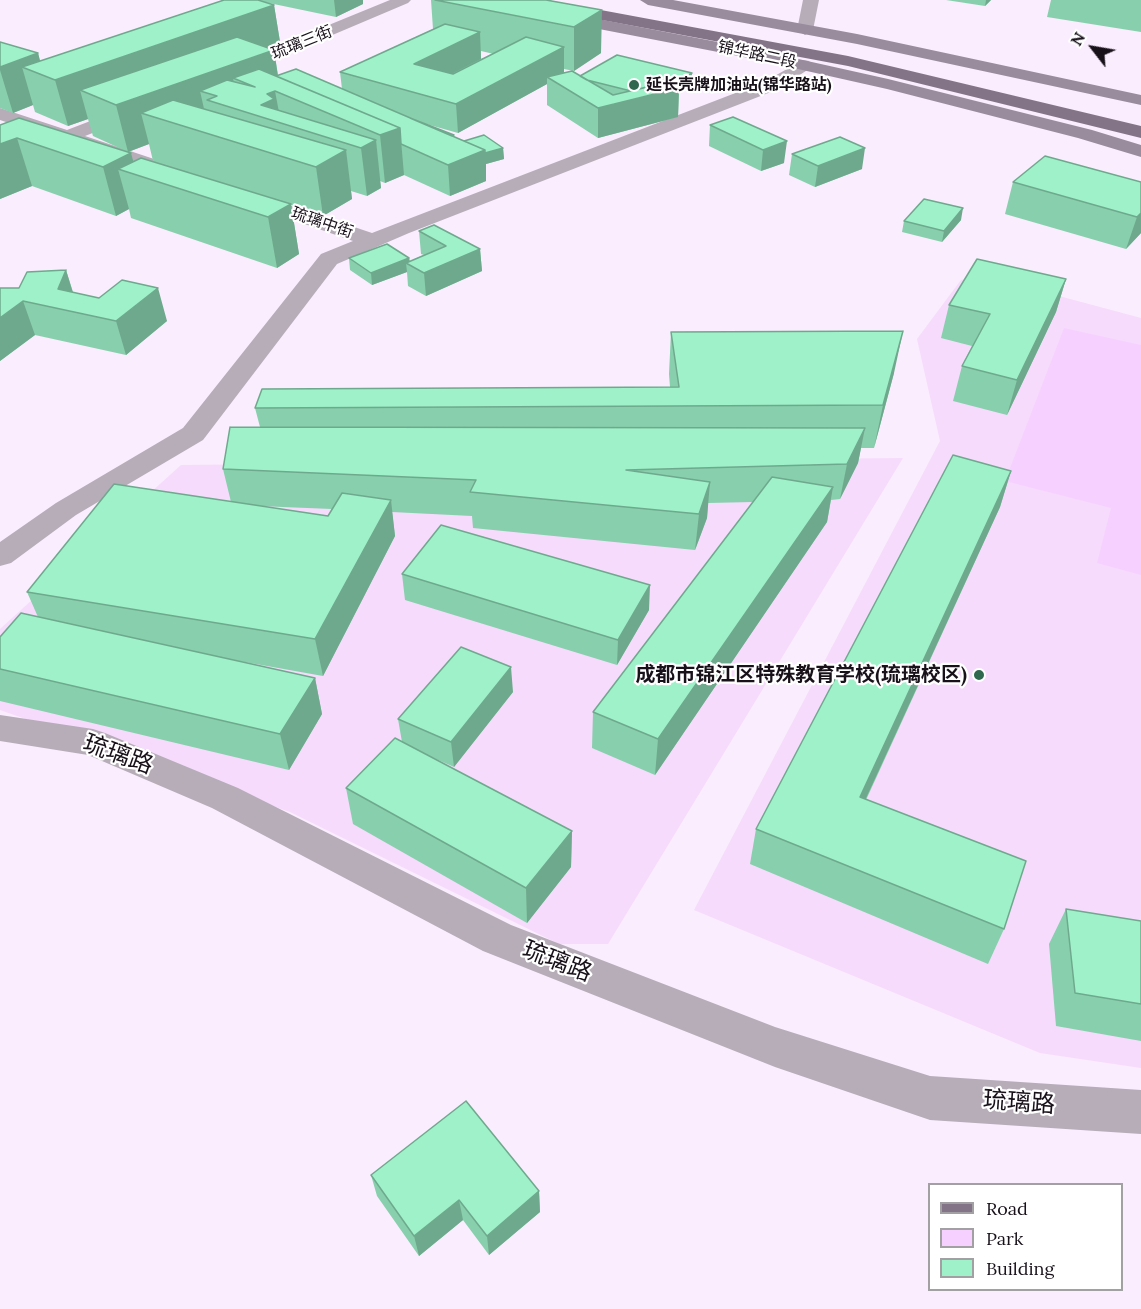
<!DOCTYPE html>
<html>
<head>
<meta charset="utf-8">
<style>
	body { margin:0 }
	#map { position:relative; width:1141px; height:1309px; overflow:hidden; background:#faedfd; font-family:Lora,serif }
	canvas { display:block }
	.legend { position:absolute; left:928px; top:1183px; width:195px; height:108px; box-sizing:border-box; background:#fff; border:2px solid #a3a0a3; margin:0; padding:8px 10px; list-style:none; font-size:18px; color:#18111a }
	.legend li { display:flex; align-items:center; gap:12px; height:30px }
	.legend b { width:30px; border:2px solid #a3a0a3 }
	.north { position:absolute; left:1063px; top:18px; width:60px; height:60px; -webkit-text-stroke:4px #fff; paint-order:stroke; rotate:301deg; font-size:16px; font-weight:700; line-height:24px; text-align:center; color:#18111a }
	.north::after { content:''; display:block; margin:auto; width:21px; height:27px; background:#18111a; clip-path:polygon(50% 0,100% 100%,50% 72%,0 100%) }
</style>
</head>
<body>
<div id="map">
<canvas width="1141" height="1309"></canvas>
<ul class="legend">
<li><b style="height:8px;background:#847488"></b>Road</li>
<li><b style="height:16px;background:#f6d1ff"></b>Park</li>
<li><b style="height:16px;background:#9ef1c9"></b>Building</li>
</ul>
<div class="north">N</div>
</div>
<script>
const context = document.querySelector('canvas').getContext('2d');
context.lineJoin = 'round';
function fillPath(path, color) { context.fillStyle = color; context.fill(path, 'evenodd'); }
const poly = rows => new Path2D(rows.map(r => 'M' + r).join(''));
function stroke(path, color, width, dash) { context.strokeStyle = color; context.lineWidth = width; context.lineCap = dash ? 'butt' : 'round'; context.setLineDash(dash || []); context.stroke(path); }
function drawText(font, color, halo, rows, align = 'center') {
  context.font = font + ' Lora,"Noto Sans SC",serif'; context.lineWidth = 4.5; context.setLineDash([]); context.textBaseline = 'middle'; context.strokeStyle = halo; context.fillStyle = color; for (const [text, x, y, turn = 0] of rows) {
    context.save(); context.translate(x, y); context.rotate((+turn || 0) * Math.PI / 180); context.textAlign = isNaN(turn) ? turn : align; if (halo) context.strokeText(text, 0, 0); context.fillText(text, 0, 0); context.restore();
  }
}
fillPath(poly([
	[988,277,1141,318,1141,1068,1040,1053,694,910,940,441,917,339,961,280],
	[903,458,608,944,559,944,290,812,0,710,0,629,181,465]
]), '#f6dbfc');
fillPath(poly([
	[1064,328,1141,345,1141,575,1097,563,1111,508,1005,481]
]), '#f6d1ff');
fillPath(poly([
	[390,0,411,0,408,3,238,75,226,75,223,71,226,67,390,0],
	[803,0,819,0,813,30,805,35,797,30,803,0],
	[803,60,809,61,812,65,809,69,776,90,409,233,337,264,203,440,76,515,11,563,0,566,0,542,56,503,183,428,321,254,353,241,242,202,239,198,242,194,249,192,256,194,372,233,764,82,803,60],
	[132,105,138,107,141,111,138,115,85,136,187,170,190,174,187,178,173,178,68,143,0,169,0,156,50,137,0,120,0,108,67,130,132,105],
	[0,715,93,729,105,733,238,788,511,925,775,1027,930,1076,1141,1090,1141,1134,930,1120,775,1067,483,951,212,808,88,755,0,741,0,715]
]), '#b6adb9');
fillPath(poly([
	[467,0,499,0,749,48,888,79,1092,130,1141,145,1141,157,1078,138,887,89,749,58,475,5,467,0],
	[640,0,673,0,857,34,1141,95,1141,105,857,44,648,5,640,0]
]), '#998c9d');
fillPath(poly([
	[514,0,547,0,848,56,1141,126,1141,138,848,66,522,5,514,0]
]), '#847488');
fillPath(poly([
	[224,0,363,0,363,4,336,17,264,2,274,5,281,48,274,50,278,75,342,89,340,72,433,29,431,0,546,0,601,53,574,71,564,69,564,73,580,76,692,73,691,83,679,90,678,117,598,138,547,105,547,84,458,133,426,124,464,141,503,148,504,159,486,164,486,181,450,196,404,175,385,183,380,181,381,188,367,196,351,191,352,199,323,216,291,205,299,254,277,268,131,218,129,209,116,216,32,186,0,199,0,125,134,161,197,175,153,161,149,144,128,152,93,136,88,119,68,126,35,112,33,105,13,113,0,108,0,42,38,53,40,61],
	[481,51,494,54,481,59],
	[946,0,991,0,985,6],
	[1051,0,1141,0,1141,32,1047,17],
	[733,117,784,163,761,171,709,146,710,125],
	[792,154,862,169,815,187,789,175],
	[1013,182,1141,182,1141,233,1126,249,1005,214],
	[961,220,942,242,902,232,904,221],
	[419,231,480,249,482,271,426,296,408,286,407,272,372,285,350,270,349,258,409,258,410,261,424,255,421,254],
	[66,270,73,292,167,321,126,355,35,335,0,361,19,288],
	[1066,279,1056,312,1007,415,953,401,962,366,972,346,941,338,949,305],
	[671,332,894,373,874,448,861,448,858,463,840,499,831,500,827,522,655,775,592,748,593,712,753,502,708,503,707,518,695,550,473,528,472,516,392,512,395,536,323,676,239,661,315,678,322,714,289,770,0,701,0,637,38,617,27,592,231,502,223,469,260,427,255,408,670,387,669,374],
	[258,506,332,509,328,516],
	[1011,471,1000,507,866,800,1004,929,988,964,750,864,756,829],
	[402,574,649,610,617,665,405,600],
	[513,692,454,767,427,755,572,831,571,867,527,923,353,824,346,788,402,742,398,719],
	[1066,909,1141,921,1141,1041,1056,1026,1049,944],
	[371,1175,539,1191,540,1212,489,1255,463,1220,419,1256,377,1196]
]), '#88cfad');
fillPath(poly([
	[334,0,363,0,363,4,336,17],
	[986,0,991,0,985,6],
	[274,5,281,48,274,50,280,90,255,87,233,78,239,110,217,96,200,91,207,122,141,113,149,144,128,152,116,105,80,90,88,119,68,126,55,80],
	[602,10,601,53,574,71,574,27],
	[480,32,481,59,416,92,414,64],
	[564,47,564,74,547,77,547,84,458,133,456,104],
	[38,53,44,76,22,67,33,105,13,113,0,70,0,67],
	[692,73,691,83,679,90,678,117,598,138,598,108],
	[275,91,281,123,261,105,267,94],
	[400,128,404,175,385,183,380,135],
	[17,138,32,186,0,199,0,144],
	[376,140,381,188,367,196,361,148],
	[787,141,784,163,761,171,763,150],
	[503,148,504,159,486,164,486,181,450,196,448,165,485,150],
	[865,148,862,169,815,187,818,166],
	[346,150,352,199,323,216,316,167],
	[131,153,137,175,118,169,129,209,116,216,103,167],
	[291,204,299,254,277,268,268,217],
	[963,208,961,220,942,242,944,231],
	[1141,213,1141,233,1126,249,1137,217],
	[480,249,482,271,426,296,424,273],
	[409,258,410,265,406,263,407,272,372,285,371,273],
	[66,270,76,303,58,289],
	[1066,279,1056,312,1007,415,1017,380],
	[158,288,167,321,126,355,116,321],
	[23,301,35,335,0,361,0,318],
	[903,331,894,373,874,448,883,405],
	[865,428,858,463,840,499,847,464],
	[1011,471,1000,507,850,833,860,797],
	[710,482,707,518,695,550,699,514],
	[833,487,827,522,655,775,658,739],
	[391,500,395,536,323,676,315,639],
	[650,585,649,610,617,665,618,640],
	[511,667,513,692,454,767,451,742],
	[315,678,322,714,289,770,280,734],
	[572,831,571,867,527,923,526,888],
	[539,1191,540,1212,489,1255,487,1236],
	[459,1200,463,1220,419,1256,414,1236]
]), '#6fa98d');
const building = poly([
	[224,0,258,0,274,5,55,80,22,67,224,0],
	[435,0,546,0,602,10,574,27,435,0],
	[445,24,480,32,414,64,453,74,526,37,564,47,456,104,340,72,445,24],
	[237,37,274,50,116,105,80,90,237,37],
	[0,42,38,53,0,67,0,42],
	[617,55,692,73,673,85,668,82,631,91,587,80,580,76,617,55],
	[259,69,400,128,380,135,275,91,267,94,274,99,261,105,376,140,361,148,207,100,217,96,200,91,227,80,255,87,233,78,259,69],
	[296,69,485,150,448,165,401,144,400,128,276,76,296,69],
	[572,71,613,95,668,82,679,88,598,108,547,77,572,71],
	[173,100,346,150,316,167,141,113,173,100],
	[733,117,787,141,763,150,710,125,733,117],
	[19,118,131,153,103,167,17,138,0,144,0,125,19,118],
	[410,118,454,135,452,136,410,118],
	[484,135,503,148,485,153,485,150,464,141,484,135],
	[840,137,865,148,818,166,792,154,840,137],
	[1045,156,1141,182,1141,213,1137,217,1013,182,1045,156],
	[141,158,291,204,268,217,118,169,141,158],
	[924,199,963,208,944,231,904,221,924,199],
	[434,225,480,249,424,273,406,263,446,246,419,231,434,225],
	[387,244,409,258,371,273,349,258,387,244],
	[977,259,1066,279,1017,380,962,366,990,314,949,305,977,259],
	[66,270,58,289,99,298,122,280,158,288,116,321,23,301,0,318,0,288,19,288,27,272,66,270],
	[903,331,883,405,255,408,262,389,679,387,671,332,903,331],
	[230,427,865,428,847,464,626,470,710,482,699,514,470,492,476,480,223,469,230,427],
	[953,455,1011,471,860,797,1026,861,1004,929,756,829,953,455],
	[772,477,833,487,658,739,593,712,772,477],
	[114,484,328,516,342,493,391,500,315,639,27,592,114,484],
	[441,525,650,585,618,640,402,574,441,525],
	[21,613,315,678,280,734,0,669,0,637,21,613],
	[461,647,511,667,451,742,398,719,461,647],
	[395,738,572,831,526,888,346,788,395,738],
	[1066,909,1141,921,1141,1004,1075,993,1066,909],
	[466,1101,539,1191,487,1236,459,1200,414,1236,371,1175,466,1101]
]);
fillPath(building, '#9ef1c9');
stroke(building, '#6fa98d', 1.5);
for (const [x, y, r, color] of [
	[634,85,6,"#2f674f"],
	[979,675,6,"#2f674f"]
]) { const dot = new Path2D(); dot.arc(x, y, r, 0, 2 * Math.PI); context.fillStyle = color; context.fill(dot); stroke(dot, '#fff', 2); }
drawText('16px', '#18111a', '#fff', [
	["琉璃三街",302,43,-22],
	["锦华路二段",757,55,12],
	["琉璃中街",322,223,19]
]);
drawText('bold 16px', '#18111a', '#fff', [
	["延长壳牌加油站(锦华路站)",646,85]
], 'left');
drawText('bold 20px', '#18111a', '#fff', [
	["成都市锦江区特殊教育学校(琉璃校区)",967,675]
], 'right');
drawText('24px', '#18111a', '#fff', [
	["琉璃路",118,755,20],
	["琉璃路",557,962,21],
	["琉璃路",1019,1103,4]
]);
</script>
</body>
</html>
